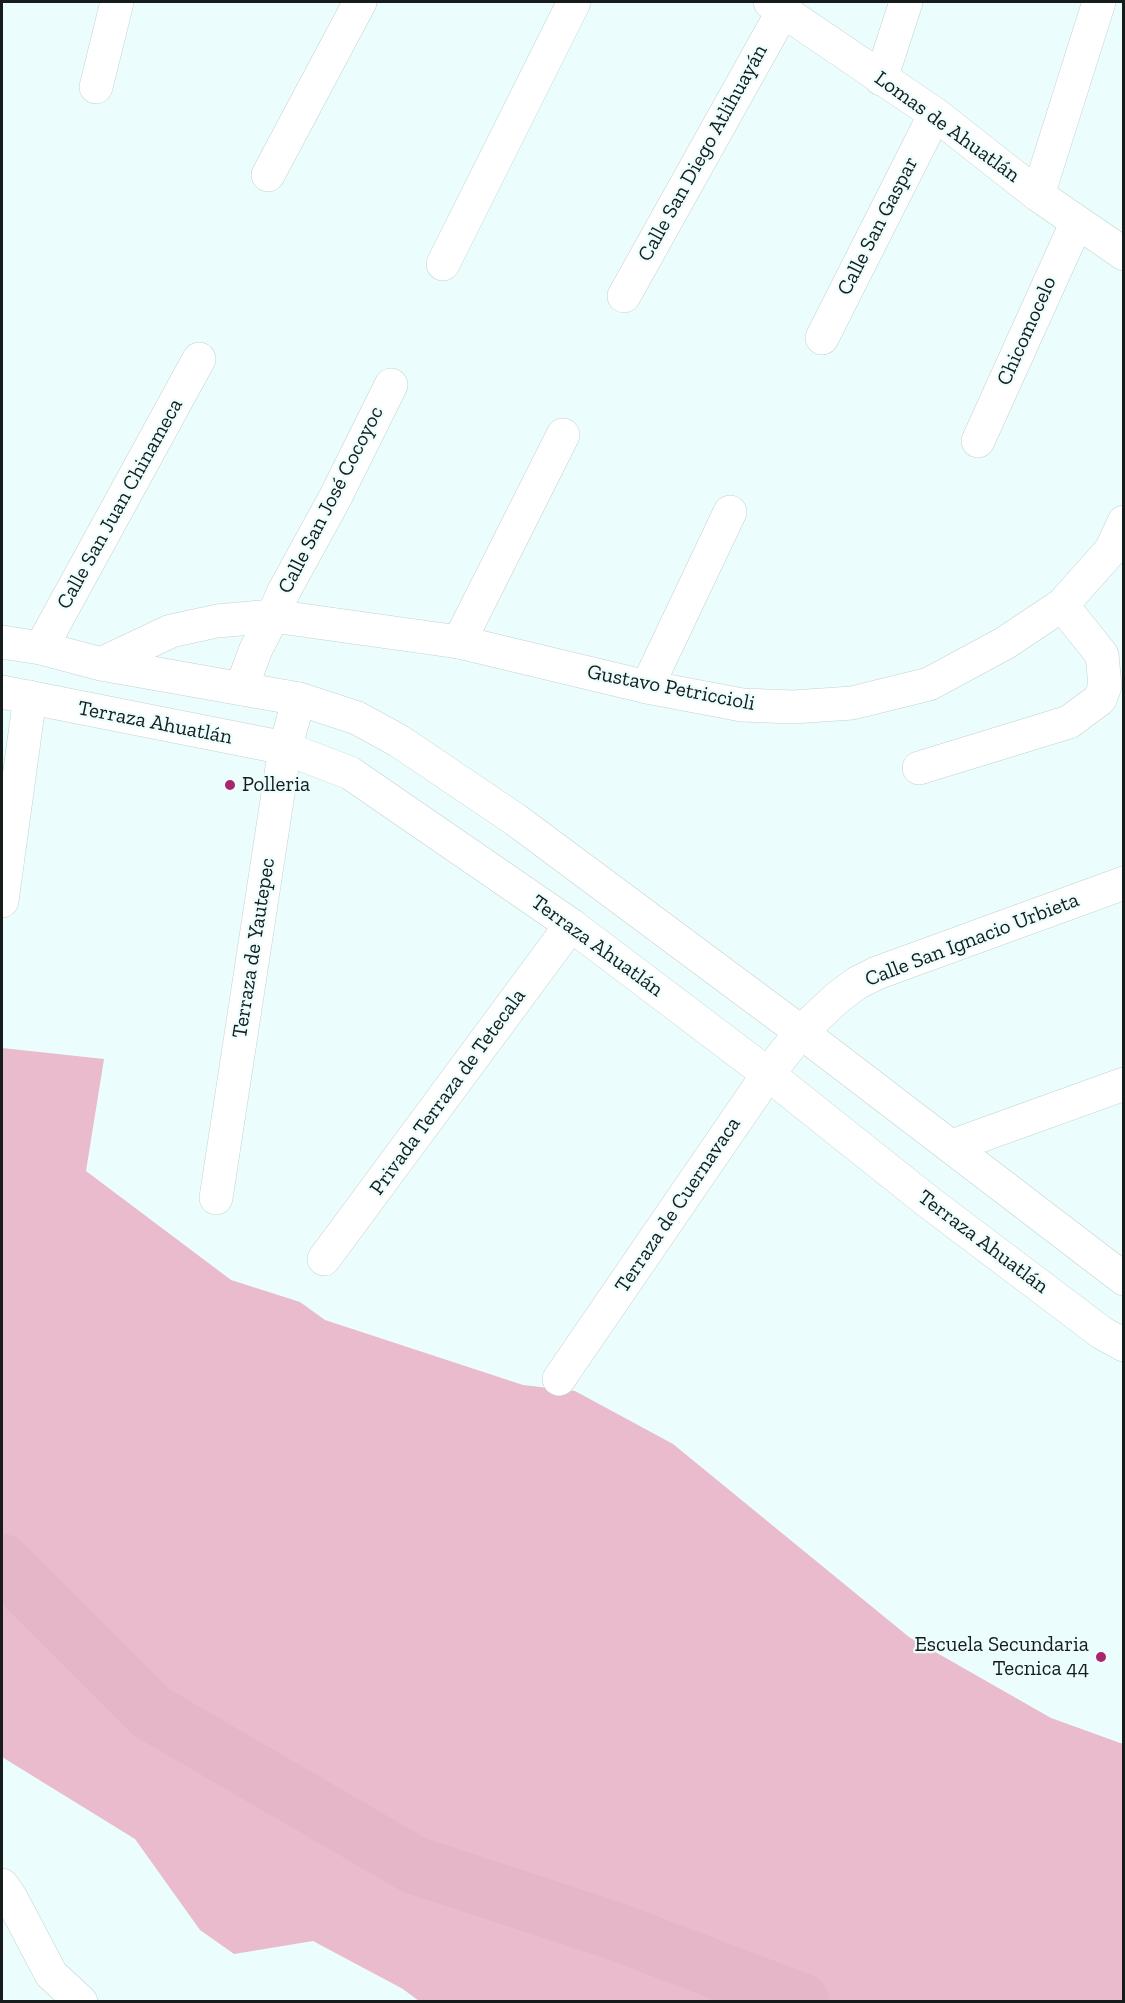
<!DOCTYPE html>
<html>
<head>
<meta charset="utf-8">
<style>
	body { margin:0 }
	#map { position:relative; width:1125px; height:2003px; overflow:hidden; background:#ebfdfc; font-family:"Zilla Slab",serif }
	canvas { display:block }
	.frame { position:absolute; inset:0; border:3px solid #161c1c; pointer-events:none }
</style>
</head>
<body>
<div id="map">
<canvas width="1125" height="2003"></canvas>
<div class="frame"></div>
</div>
<script>
const context = document.querySelector('canvas').getContext('2d');
context.lineJoin = 'round';
function fillPath(path, color) { context.fillStyle = color; context.fill(path, 'evenodd'); }
const poly = rows => new Path2D(rows.map(r => 'M' + r).join(''));
function stroke(path, color, width, dash) { context.strokeStyle = color; context.lineWidth = width; context.lineCap = dash ? 'butt' : 'round'; context.setLineDash(dash || []); context.stroke(path); }
function drawText(font, color, halo, rows, align = 'center') {
  context.font = font + ' "Zilla Slab",serif'; context.lineWidth = 4.5; context.setLineDash([]); context.textBaseline = 'middle'; context.strokeStyle = halo; context.fillStyle = color; for (const [text, x, y, turn = 0] of rows) {
    context.save(); context.translate(x, y); context.rotate((+turn || 0) * Math.PI / 180); context.textAlign = isNaN(turn) ? turn : align; if (halo) context.strokeText(text, 0, 0); context.fillText(text, 0, 0); context.restore();
  }
}
fillPath(poly([
	[2,1048,104,1059,86,1171,231,1280,300,1302,325,1320,523,1385,575,1391,673,1444,909,1637,1051,1718,1123,1744,1123,2001,419,2001,403,1989,313,1941,234,1954,200,1930,135,1839,2,1757]
]), '#e9bbcd');
stroke(poly([
	[2,1563,151,1712,414,1865,612,1930,801,2002]
]), '#e4b6c8', 58);
const minor = poly([
	[770,2,935,114,1038,195,1124,254],
	[881,79,906,2],
	[96,87,117,2],
	[268,175,360,2],
	[1038,195,1099,2],
	[443,264,574,2],
	[624,296,783,11],
	[822,338,935,114],
	[978,441,1077,222],
	[273,616,284,591,335,498,391,385],
	[459,642,563,435],
	[41,648,199,359],
	[647,687,730,512],
	[919,768,1069,722,1100,699,1105,686,1102,655,1062,605],
	[2,901,30,697],
	[952,1146,1124,1084],
	[216,1198,285,748,299,699],
	[324,1259,571,925],
	[559,1379,768,1074,801,1032,837,998,857,983,877,973,1124,883],
	[2,1885,11,1898,51,1974,81,2002]
]);
const tertiary = poly([
	[2,642,41,648,101,664,299,699,357,718,399,741,516,820,801,1032,1124,1279],
	[101,664,171,631,217,621,273,616,459,642,647,687,742,705,793,707,852,703,929,684,1005,643,1062,605,1111,550,1124,522],
	[241,689,256,649,273,616],
	[2,692,285,748,350,773,571,925,768,1074,926,1200,1102,1333,1124,1345]
]);
stroke(minor, '#c1d2d1', 34);
stroke(tertiary, '#c1d2d1', 34);
stroke(minor, '#fff', 33);
stroke(tertiary, '#fff', 33);
for (const [x, y, r, color] of [
	[230,785,6,"#ab256d"],
	[1101,1657,6,"#ab256d"]
]) { const dot = new Path2D(); dot.arc(x, y, r, 0, 2 * Math.PI); context.fillStyle = color; context.fill(dot); stroke(dot, '#ebfdfc', 2); }
drawText('21px', '#161c1c', '#ebfdfc', [
	["Lomas de Ahuatlán",947,127,36],
	["Calle San Diego Atlihuayán",703,153,-61],
	["Calle San Gaspar",878,226,-63],
	["Chicomocelo",1027,331,-66],
	["Calle San José Cocoyoc",331,500,-63],
	["Calle San Juan Chinameca",120,504,-61],
	["Gustavo Petriccioli",671,688,11],
	["Terraza Ahuatlán",155,723,11],
	["Calle San Ignacio Urbieta",972,940,-21],
	["Terraza Ahuatlán",597,946,36],
	["Terraza de Yautepec",254,948,-81],
	["Privada Terraza de Tetecala",448,1092,-54],
	["Terraza de Cuernavaca",678,1205,-56],
	["Terraza Ahuatlán",983,1242,37]
]);
drawText('21px', '#161c1c', '#ebfdfc', [
	["Polleria",242,785],
	["Escuela Secundaria",1089,1645,"right"],
	["Tecnica 44",1089,1669,"right"]
], 'left');
</script>
</body>
</html>
